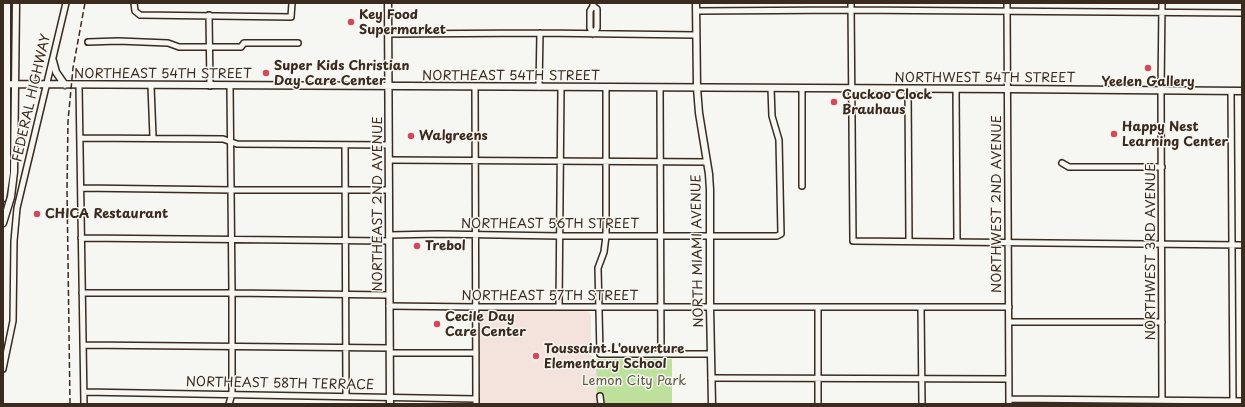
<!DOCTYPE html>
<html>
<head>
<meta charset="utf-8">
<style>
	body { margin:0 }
	#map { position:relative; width:1245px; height:407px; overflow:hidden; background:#f6f6f2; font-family:"Playpen Sans",sans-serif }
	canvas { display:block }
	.frame { position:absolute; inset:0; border:4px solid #3b2a1e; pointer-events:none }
</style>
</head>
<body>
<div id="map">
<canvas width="1245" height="407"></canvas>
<div class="frame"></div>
</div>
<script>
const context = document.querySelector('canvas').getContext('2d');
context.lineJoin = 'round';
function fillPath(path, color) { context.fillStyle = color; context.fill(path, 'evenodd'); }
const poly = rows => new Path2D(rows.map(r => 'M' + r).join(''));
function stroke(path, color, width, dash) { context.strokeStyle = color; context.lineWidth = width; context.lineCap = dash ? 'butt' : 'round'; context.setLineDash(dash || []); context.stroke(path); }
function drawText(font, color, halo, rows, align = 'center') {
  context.font = font + ' "Playpen Sans",sans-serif'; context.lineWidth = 3; context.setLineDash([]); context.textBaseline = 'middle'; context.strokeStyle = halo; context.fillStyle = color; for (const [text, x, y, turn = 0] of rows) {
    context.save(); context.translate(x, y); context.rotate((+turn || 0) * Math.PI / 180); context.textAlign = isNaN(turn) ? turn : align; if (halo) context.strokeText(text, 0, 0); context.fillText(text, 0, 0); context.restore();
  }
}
fillPath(poly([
	[483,310,586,310,590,313,591,316,591,354,593,358,596,359,597,404,480,404,479,315]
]), '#f4e2dc');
fillPath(poly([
	[596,359,672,359,672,404,597,404]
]), '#bde19c');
const minor = poly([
	[134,3,135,11,140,15,291,17,292,3],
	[851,3,853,241,1242,245],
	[1007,3,1009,404],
	[593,6,590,11,590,28,593,34,597,28,597,9,593,6,593,3],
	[696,11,851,10,1242,13],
	[209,15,210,86],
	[388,34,540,33,696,35],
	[88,42,118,41,168,43,179,47,241,47,244,43,298,43],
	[79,85,84,404],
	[151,86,153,137],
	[475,87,476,404],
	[539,87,540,33],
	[606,88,606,236,604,252,598,268,600,354,711,354],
	[660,88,661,354],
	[908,89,909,241],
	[956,89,957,241],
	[1231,91,1233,401],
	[80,138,223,139,237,144,389,145],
	[345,145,346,396],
	[389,160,707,162],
	[1062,163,1069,167,1162,167],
	[802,186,802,89],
	[81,188,232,190,389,190],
	[389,235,438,234,560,236,777,236,781,234,779,140,772,116,771,88],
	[81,238,389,241],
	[82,293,232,293,389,295],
	[389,306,476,307,1009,307],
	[559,307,561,87],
	[921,307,922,404],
	[1009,322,1162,322],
	[83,345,390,348],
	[390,353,476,353],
	[3,369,13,321,14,241,17,208,66,3],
	[711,378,1009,379],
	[84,392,476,399],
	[600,396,601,404],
	[1009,399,1242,401],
	[229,404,232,394,232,293,230,86],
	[818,404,818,307],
	[1162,404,1161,91,1162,3]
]);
const major = poly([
	[388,3,390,404],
	[696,3,697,88,699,113,709,174,710,190,710,307,712,404],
	[53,61,56,72,65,85],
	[6,84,1008,89,1242,91],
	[3,198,7,173,7,3],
	[3,223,11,197,14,172,16,3]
]);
stroke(minor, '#3b2a1e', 8);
stroke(major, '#3b2a1e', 9);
stroke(minor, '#f6f6f2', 5);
stroke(major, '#f6f6f2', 6);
stroke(poly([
	[70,404,67,189,68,121,73,68,85,3]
]), '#3b2a1e', 1.5, [6, 3]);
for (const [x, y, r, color] of [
	[351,22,4,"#d1495b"],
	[1148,68,4,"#d1495b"],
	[266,73,4,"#d1495b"],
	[834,102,4,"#d1495b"],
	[1114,134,4,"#d1495b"],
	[411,136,4,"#d1495b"],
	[37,214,4,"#d1495b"],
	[417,246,4,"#d1495b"],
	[437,324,4,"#d1495b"],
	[536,356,4,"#d1495b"]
]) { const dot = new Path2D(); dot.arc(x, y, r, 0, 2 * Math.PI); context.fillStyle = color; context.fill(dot); stroke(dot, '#f6f6f2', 1.5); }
drawText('bold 13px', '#3b2a1e', '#f6f6f2', [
	["Key Food",359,15],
	["Supermarket",359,30],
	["Super Kids Christian",274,66],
	["Day Care Center",274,81],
	["Yeelen Gallery",1148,82,"center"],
	["Cuckoo Clock",842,95],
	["Brauhaus",842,110],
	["Happy Nest",1122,127],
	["Learning Center",1122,142],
	["Walgreens",419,136],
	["CHICA Restaurant",45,214],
	["Trebol",425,246],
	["Cecile Day",445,317],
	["Care Center",445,332],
	["Toussaint L'ouverture",544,349],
	["Elementary School",544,364]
], 'left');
drawText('13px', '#3b2a1e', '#f6f6f2', [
	["NORTHEAST 54TH STREET",163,74],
	["NORTHEAST 54TH STREET",511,76],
	["NORTHWEST 54TH STREET",985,78],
	["FEDERAL HIGHWAY",32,98,-77],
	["NORTHEAST 2ND AVENUE",378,204,-90],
	["NORTHWEST 2ND AVENUE",997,204,-90],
	["NORTHEAST 56TH STREET",550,224],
	["NORTH MIAMI AVENUE",698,251,-91],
	["NORTHWEST 3RD AVENUE",1151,252,-90],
	["NORTHEAST 57TH STREET",550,296],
	["NORTHEAST 58TH TERRACE",280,384,1]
]);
drawText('13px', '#5c583e', '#f6f6f2', [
	["Lemon City Park",634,381]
]);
</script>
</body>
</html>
